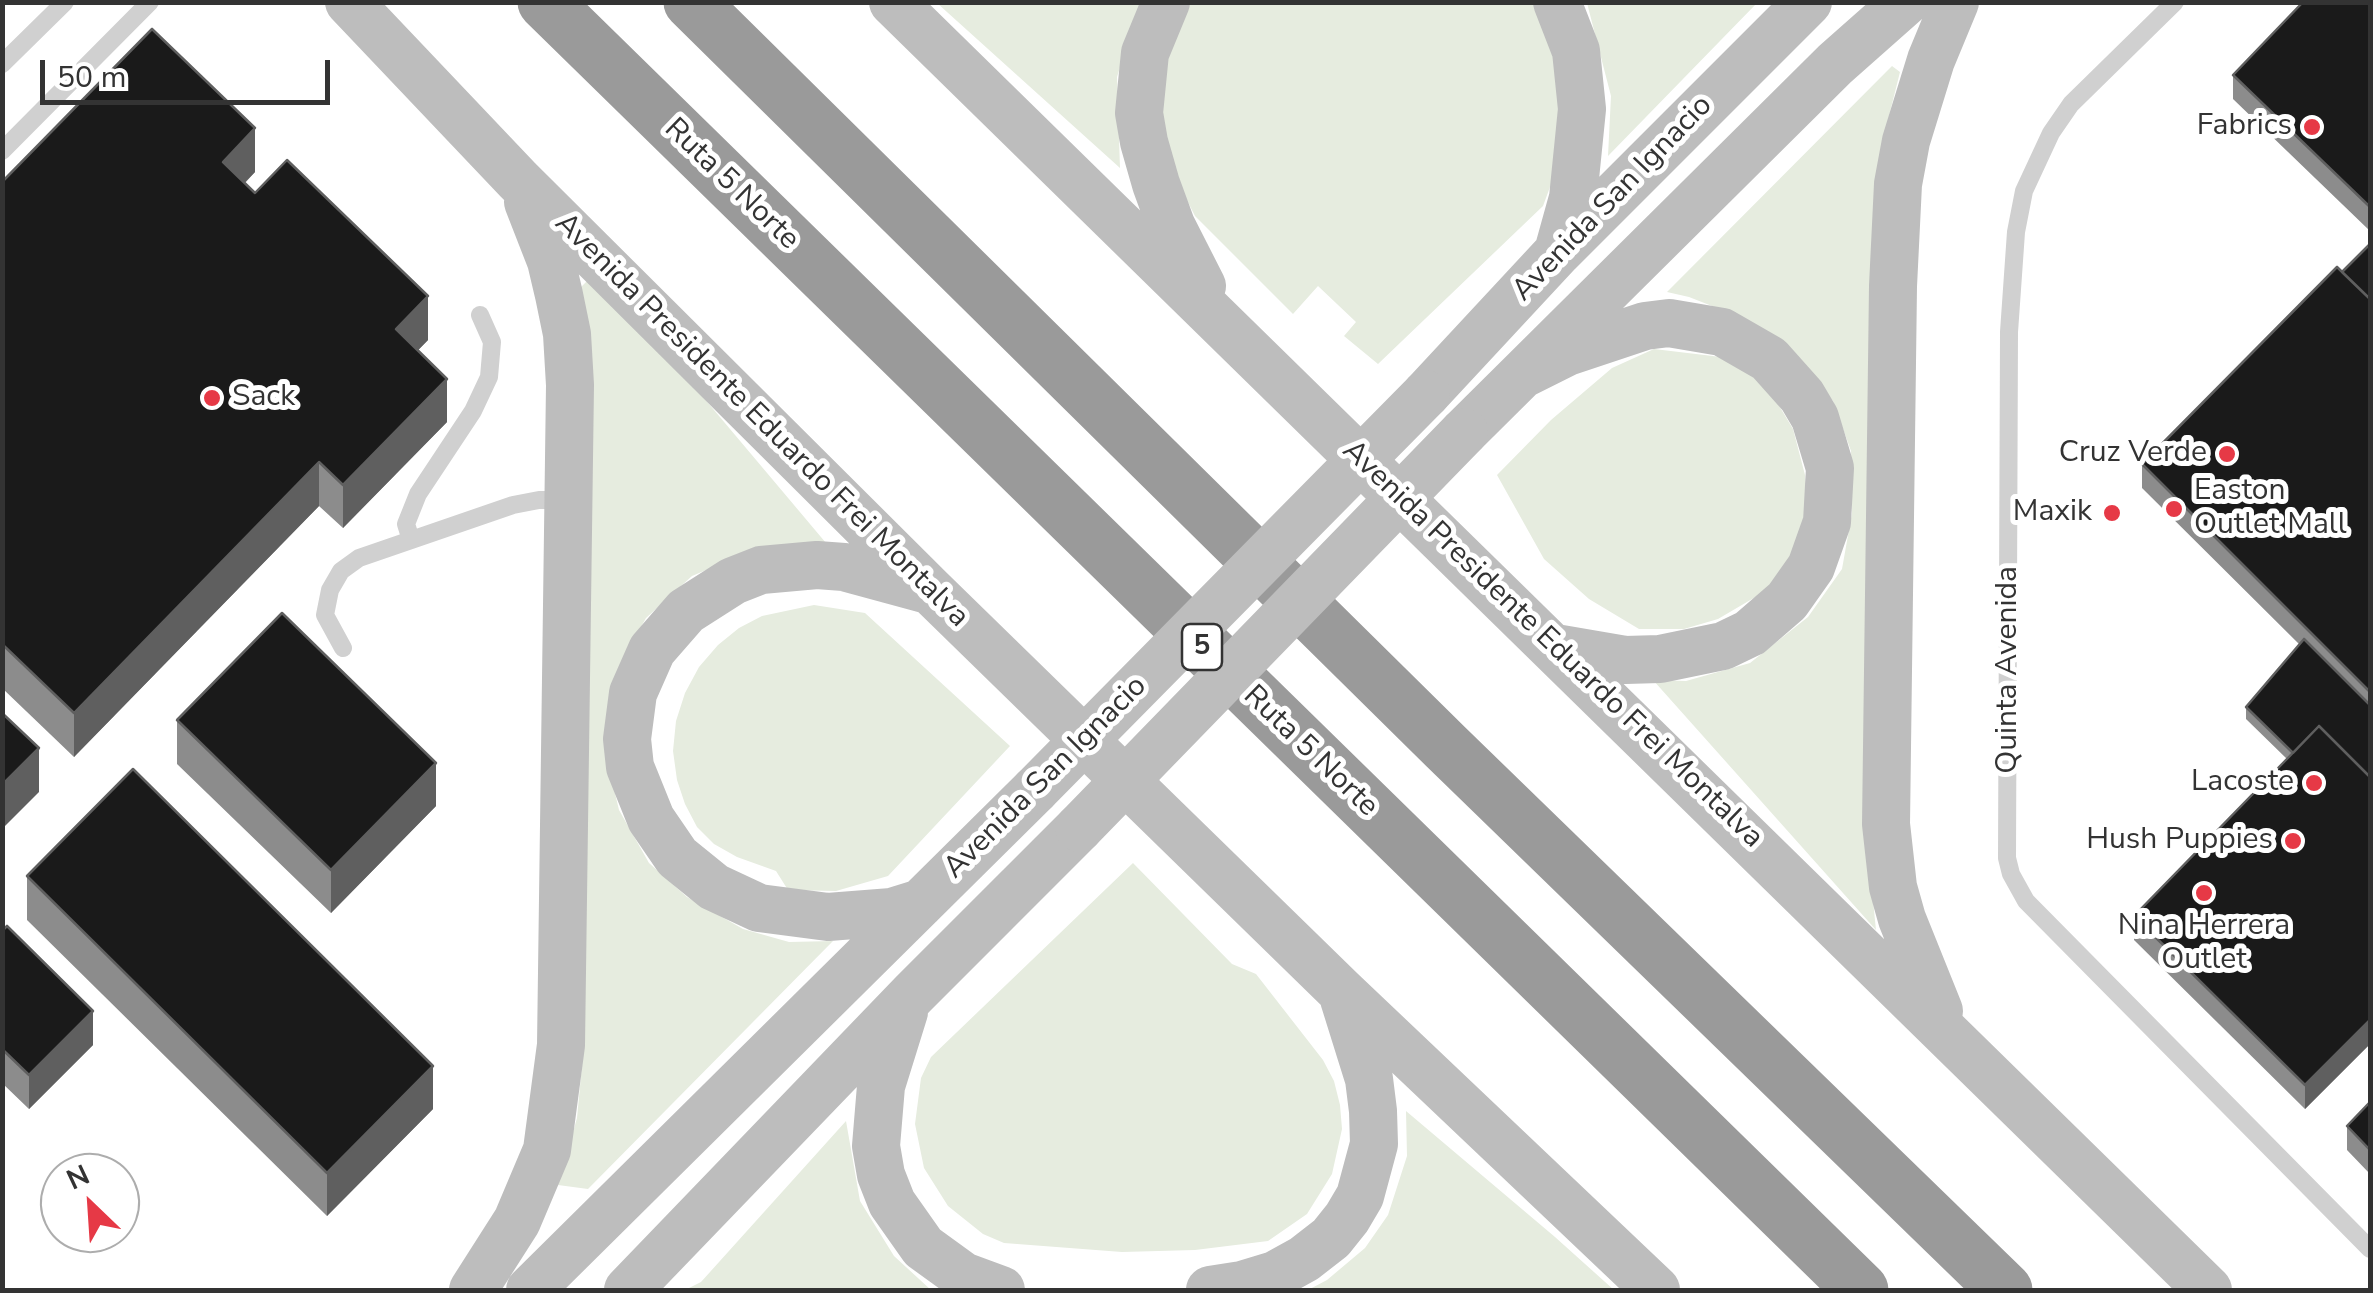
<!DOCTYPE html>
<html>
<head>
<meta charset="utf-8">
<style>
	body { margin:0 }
	#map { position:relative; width:2373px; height:1293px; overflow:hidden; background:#fff; font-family:"Nunito Sans",sans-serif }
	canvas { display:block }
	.frame { position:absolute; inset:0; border:5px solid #333; pointer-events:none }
	.north { position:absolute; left:40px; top:1153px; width:100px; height:100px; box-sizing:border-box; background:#fff; border:2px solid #adadad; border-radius:50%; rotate:335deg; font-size:28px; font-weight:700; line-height:40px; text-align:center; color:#333 }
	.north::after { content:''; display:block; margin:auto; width:35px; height:45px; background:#e63946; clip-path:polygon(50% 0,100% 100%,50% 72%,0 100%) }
	.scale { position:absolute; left:40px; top:60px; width:290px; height:45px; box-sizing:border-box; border:5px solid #333; border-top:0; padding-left:12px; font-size:30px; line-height:35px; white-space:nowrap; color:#333; -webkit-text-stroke:8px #fff; paint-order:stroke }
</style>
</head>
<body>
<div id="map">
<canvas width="2373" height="1293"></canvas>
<div class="frame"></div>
<div class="north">N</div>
<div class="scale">50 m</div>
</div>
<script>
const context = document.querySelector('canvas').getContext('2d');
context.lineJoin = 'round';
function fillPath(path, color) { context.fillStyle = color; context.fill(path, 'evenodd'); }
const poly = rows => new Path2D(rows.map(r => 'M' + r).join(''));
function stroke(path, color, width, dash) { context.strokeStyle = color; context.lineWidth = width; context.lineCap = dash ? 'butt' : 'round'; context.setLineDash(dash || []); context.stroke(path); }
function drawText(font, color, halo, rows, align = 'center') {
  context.font = font + ' "Nunito Sans",sans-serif'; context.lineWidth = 10; context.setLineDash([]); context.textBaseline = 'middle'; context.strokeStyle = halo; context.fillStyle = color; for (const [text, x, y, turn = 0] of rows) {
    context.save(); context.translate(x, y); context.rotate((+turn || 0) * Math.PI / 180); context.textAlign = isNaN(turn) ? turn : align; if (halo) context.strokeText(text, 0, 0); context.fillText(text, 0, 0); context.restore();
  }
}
fillPath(poly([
	[937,3,1140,3,1117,77,1120,168],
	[1181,3,1535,3,1548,23,1567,141,1543,206,1378,364,1344,336,1356,322,1318,286,1293,314,1195,216,1160,147,1155,69],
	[1587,3,1757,3,1608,156,1611,96],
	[1892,66,1900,72,1883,140,1865,821,1876,930,1653,680,1686,681,1750,663,1808,617,1842,569,1852,513,1851,451,1833,401,1784,342,1735,315,1689,297,1667,292],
	[589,279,698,391,826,543,758,548,692,576,646,618,622,661,604,747,619,810,649,863,687,897,743,929,789,942,833,941,588,1189,558,1185,577,1118,584,1044,577,291],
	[1654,349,1721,357,1766,384,1793,429,1805,475,1808,515,1796,554,1764,592,1718,619,1684,629,1639,629,1589,599,1544,559,1497,475,1551,420,1612,368],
	[814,605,865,613,1010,746,888,876,836,891,788,890,776,871,737,857,714,844,697,827,685,804,677,780,673,751,676,721,685,693,699,667,718,645,739,628,762,616],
	[1133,863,1232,964,1256,974,1323,1060,1334,1081,1340,1105,1342,1129,1332,1174,1307,1214,1268,1241,1195,1250,1122,1252,1004,1243,983,1234,948,1206,924,1168,915,1124,921,1078,931,1057],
	[1406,1111,1555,1237,1614,1290,1308,1290,1327,1280,1365,1248,1388,1215,1407,1156],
	[846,1121,860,1201,894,1256,931,1290,685,1290,701,1282]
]), '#e6ecdf');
stroke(poly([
	[2175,2,2071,104,2051,133,2024,191,2016,232,2009,332,2007,858,2011,874,2026,901,2370,1249],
	[2,64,65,2],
	[2,151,150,2],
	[411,540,406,524,418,494,473,411,489,377,492,342,480,315],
	[343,648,325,615,330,590,341,571,359,558,513,505,539,500,566,500]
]), '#d0d0d0', 18);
stroke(poly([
	[349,2,518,180,930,590,1341,991,1656,1290],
	[893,2,2208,1290],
	[1166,2,1145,53,1139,113,1144,142,1156,184,1171,225,1202,286],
	[1557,2,1576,51,1582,109,1573,198,1558,252],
	[1523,374,1567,352,1645,326,1669,323,1722,332,1769,359,1802,396,1815,418,1830,468,1827,522,1811,567,1787,601,1750,633,1723,646,1660,659,1625,660,1555,648],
	[1426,394,1558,252,1808,2],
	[1464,432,1835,64,1905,2],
	[921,903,892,912,828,917,759,908,714,887,677,857,651,819,630,767,627,739,633,693,652,650,686,611,733,581,761,570,817,565,844,567,925,589],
	[1939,1011,1902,919,1893,887,1886,824,1893,286,1898,184,1906,141,1931,60,1955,2],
	[904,1012,881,1086,876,1146,881,1175,892,1203,923,1247,963,1276,1001,1290],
	[473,1290,517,1221,547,1150,561,1045,570,385,567,334,559,295,551,261,528,202],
	[530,1290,1035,790],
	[628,1290,913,994,1079,828],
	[1210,1290,1242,1285,1275,1275,1304,1259,1331,1238,1347,1218,1360,1196,1374,1144,1373,1111,1369,1079,1344,999]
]), '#bdbdbd', 48);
stroke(poly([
	[545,2,1861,1290],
	[691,2,1446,747,2005,1290]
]), '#9a9a9a', 55);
stroke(poly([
	[1035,790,1426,394],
	[1079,828,1464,432]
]), '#bdbdbd', 48);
fillPath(poly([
	[2370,2,2370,231,2233,99,2233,75],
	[255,172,245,183,255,193,428,340,418,350,447,422,343,528,319,506,74,757,2,688,2,182],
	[2370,244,2370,1044,2305,1109,2134,940,2134,916,2287,759,2246,719,2246,707,2300,645,2142,488,2142,464],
	[177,720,436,806,331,913,177,764],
	[27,876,433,1109,327,1216,27,920],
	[2,931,93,1045,29,1109,2,1083],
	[2370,1102,2370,1174,2347,1150,2347,1126]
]), '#8c8c8c');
fillPath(poly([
	[255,128,255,172,223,205,223,162],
	[428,296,428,340,396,373,396,329],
	[447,379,447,422,343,528,343,485],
	[319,462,319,506,74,757,74,713],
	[39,748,39,792,2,829,2,785],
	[436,763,436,806,331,913,331,870],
	[93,1011,93,1045,29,1109,29,1075],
	[2370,1020,2370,1044,2305,1109,2305,1085],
	[433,1066,433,1109,327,1216,327,1173]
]), '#5f5f5f');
const building = poly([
	[2303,2,2370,2,2370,207,2233,75,2303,2],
	[152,29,255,128,223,162,255,193,287,160,428,296,396,329,447,379,343,485,319,462,74,713,2,644,2,182,152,29],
	[2370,244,2370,299,2342,272,2370,244],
	[2337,267,2370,299,2370,692,2142,464,2337,267],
	[282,613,436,763,331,870,177,720,282,613],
	[2304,639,2370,705,2370,777,2319,726,2293,753,2246,707,2304,639],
	[2,713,39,748,2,785,2,713],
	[2319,726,2370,777,2370,1020,2305,1085,2134,916,2319,726],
	[133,769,433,1066,327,1173,27,876,133,769],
	[7,926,93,1011,29,1075,2,1049,2,931,7,926],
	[2370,1102,2370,1150,2347,1126,2370,1102]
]);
fillPath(building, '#1a1a1a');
stroke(building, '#5f5f5f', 2.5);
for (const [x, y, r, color] of [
	[2312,127,10,"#e63946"],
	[212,398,10,"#e63946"],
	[2227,454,10,"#e63946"],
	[2174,509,10,"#e63946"],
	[2112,513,10,"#e63946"],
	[2314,783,10,"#e63946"],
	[2293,841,10,"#e63946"],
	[2204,893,10,"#e63946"]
]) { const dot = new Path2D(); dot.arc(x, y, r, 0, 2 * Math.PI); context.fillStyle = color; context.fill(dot); stroke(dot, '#fff', 4); }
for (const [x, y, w] of [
	[1202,647,40]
]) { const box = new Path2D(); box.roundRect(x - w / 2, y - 23, w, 46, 8); context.fillStyle = '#fff'; context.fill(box); stroke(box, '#333', 2.5); }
drawText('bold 28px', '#333', null, [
	["5",1202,647]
]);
drawText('30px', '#333', '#fff', [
	["Fabrics",2292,127],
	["Sack",232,398,"left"],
	["Cruz Verde",2207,454],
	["Easton",2194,492,"left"],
	["Outlet Mall",2194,526,"left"],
	["Maxik",2092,513],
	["Lacoste",2294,783],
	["Hush Puppies",2273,841],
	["Nina Herrera",2204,927,"center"],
	["Outlet",2204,961,"center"]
], 'right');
drawText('30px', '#333', '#fff', [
	["Ruta 5 Norte",731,185,44],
	["Avenida San Ignacio",1613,199,-46],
	["Avenida Presidente Eduardo Frei Montalva",761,421,45],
	["Avenida Presidente Eduardo Frei Montalva",1552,645,44],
	["Quinta Avenida",2009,670,-90],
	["Ruta 5 Norte",1310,752,44],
	["Avenida San Ignacio",1046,778,-45]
]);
</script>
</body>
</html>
